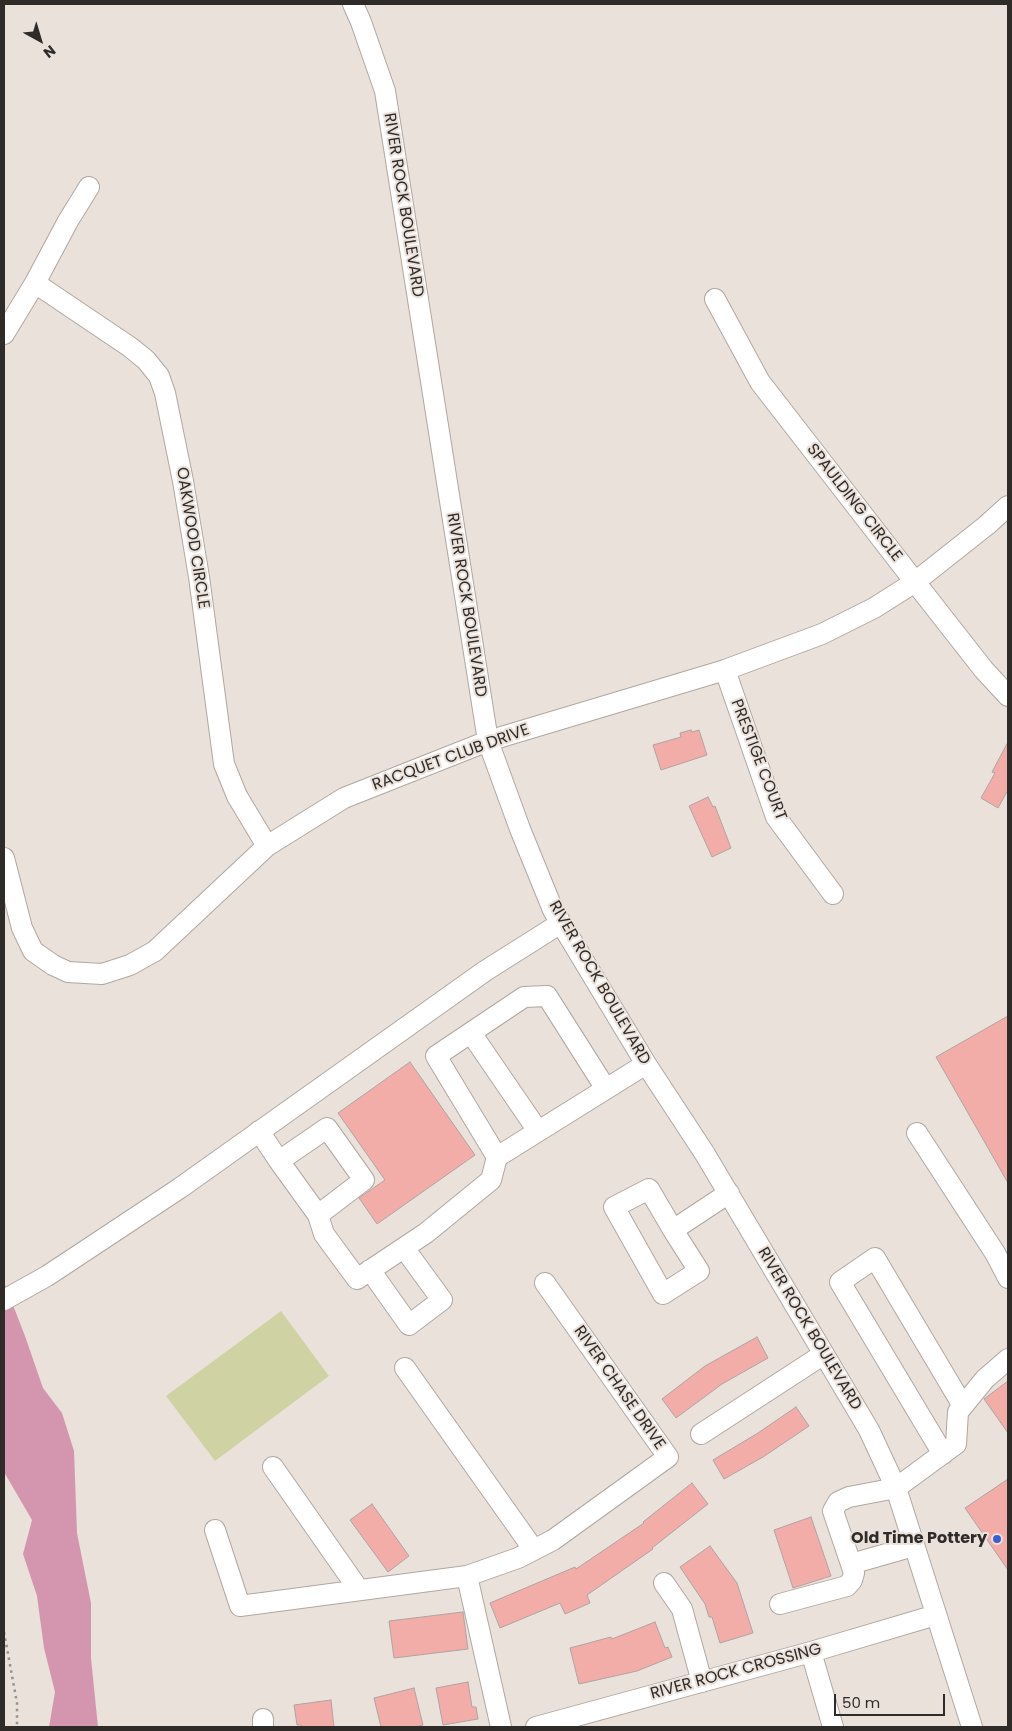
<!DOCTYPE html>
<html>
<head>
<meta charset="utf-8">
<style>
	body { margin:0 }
	#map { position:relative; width:1012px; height:1731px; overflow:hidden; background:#ebe1db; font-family:Poppins,sans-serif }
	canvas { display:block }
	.frame { position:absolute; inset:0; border:5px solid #2e2b28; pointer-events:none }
	.north { position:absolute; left:15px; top:15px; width:50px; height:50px; -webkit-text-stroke:4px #ebe1db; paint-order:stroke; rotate:141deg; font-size:14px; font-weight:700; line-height:20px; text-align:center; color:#2e2b28 }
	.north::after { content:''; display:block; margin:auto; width:18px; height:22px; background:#2e2b28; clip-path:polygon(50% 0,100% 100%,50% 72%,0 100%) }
	.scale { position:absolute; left:834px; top:1694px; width:111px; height:22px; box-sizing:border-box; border:2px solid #2e2b28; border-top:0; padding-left:6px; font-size:15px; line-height:18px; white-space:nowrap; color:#2e2b28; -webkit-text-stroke:4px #ebe1db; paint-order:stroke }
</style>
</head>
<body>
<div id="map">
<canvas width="1012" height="1731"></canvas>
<div class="frame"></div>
<div class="north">N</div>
<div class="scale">50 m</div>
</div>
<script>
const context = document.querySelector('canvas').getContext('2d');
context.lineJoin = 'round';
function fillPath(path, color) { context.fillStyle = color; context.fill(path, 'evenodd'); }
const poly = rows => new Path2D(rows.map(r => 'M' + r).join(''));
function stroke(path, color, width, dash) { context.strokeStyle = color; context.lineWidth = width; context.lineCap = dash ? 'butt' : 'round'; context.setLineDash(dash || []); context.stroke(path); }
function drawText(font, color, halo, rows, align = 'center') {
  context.font = font + ' Poppins,sans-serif'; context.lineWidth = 4; context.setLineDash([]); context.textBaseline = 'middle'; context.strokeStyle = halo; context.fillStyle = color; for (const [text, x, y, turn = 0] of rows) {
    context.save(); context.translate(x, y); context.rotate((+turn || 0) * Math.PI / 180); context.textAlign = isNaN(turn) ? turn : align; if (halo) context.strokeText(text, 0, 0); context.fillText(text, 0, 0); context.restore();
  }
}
fillPath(poly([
	[281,1311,329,1376,215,1461,166,1396]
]), '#cfd3a4');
fillPath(poly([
	[4,1282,25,1336,43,1388,62,1413,74,1451,77,1533,91,1603,91,1658,98,1727,49,1727,55,1692,44,1648,37,1596,23,1554,32,1520,4,1472]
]), '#d496ae');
const building = poly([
	[691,730,692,732,699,730,707,755,661,770,653,745,681,737,680,733,691,730],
	[1008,742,1008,790,998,808,981,798,995,773,992,772,1008,742],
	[708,797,713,807,715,806,731,848,712,857,689,806,708,797],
	[1008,1016,1008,1183,936,1057,1008,1016],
	[410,1062,475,1155,377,1224,359,1198,385,1180,338,1113,410,1062],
	[757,1337,768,1358,722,1384,676,1418,662,1399,705,1366,757,1337],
	[1008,1381,1008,1433,984,1399,1008,1381],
	[796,1407,809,1426,763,1457,724,1479,713,1460,758,1433,796,1407],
	[1008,1479,1008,1570,965,1508,1008,1479],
	[692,1483,708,1504,652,1548,653,1549,587,1595,590,1603,565,1614,560,1603,500,1628,490,1603,575,1567,576,1569,644,1523,643,1522,692,1483],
	[372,1504,409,1556,388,1572,350,1520,372,1504],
	[811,1517,831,1576,793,1588,774,1530,811,1517],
	[710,1546,737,1583,753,1633,720,1643,712,1617,709,1617,705,1604,680,1567,710,1546],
	[463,1612,468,1649,394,1658,389,1621,463,1612],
	[655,1622,665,1648,668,1647,672,1657,637,1671,579,1684,570,1648,611,1637,612,1639,655,1622],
	[468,1682,472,1707,476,1707,478,1719,443,1725,436,1688,468,1682],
	[414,1688,423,1725,414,1727,381,1727,374,1698,414,1688],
	[331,1700,334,1727,302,1727,301,1725,297,1725,294,1705,331,1700]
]);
fillPath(building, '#f2ada9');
stroke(building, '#aea3a2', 1);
const minor = poly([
	[353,4,361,22,385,91,488,741,520,829,553,910,646,1064,705,1154,869,1430,896,1488,972,1727],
	[35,283,130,347,146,360,159,376,165,393,183,481,199,577,224,764,237,796,267,846],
	[715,299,760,382,915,582,984,670,1008,696],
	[4,334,35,283,68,221,89,187],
	[725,670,776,817,833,894],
	[4,858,22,928,33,951,53,965,68,972,102,974,130,965,155,951,267,846,344,798,488,741,725,670,822,634,874,608,915,582,987,525,1008,506],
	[471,1033,538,1131],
	[606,1089,547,996,524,997,436,1056,497,1157,606,1089,646,1064],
	[259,1131,279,1161,327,1128,364,1180,318,1215,324,1234,357,1279,426,1233,491,1180,497,1157],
	[917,1133,995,1253,1008,1278],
	[279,1161,318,1215],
	[673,1230,649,1189,614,1207,663,1294,699,1271,673,1230,729,1193],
	[370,1270,409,1325,442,1300,404,1248],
	[4,1300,47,1276,180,1188,485,971,561,923],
	[405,1368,534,1550],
	[701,1434,824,1354],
	[943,1454,840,1282,875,1258,963,1406],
	[273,1467,359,1590],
	[215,1530,240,1606,467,1576,501,1727],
	[914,1546,851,1564,833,1511,838,1502,849,1497,896,1488,956,1444,958,1412,985,1379,1008,1359],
	[467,1576,518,1558,553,1540,668,1457,545,1283],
	[664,1583,682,1609,702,1682],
	[780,1604,847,1586,852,1580,854,1573,851,1564],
	[811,1652,833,1727],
	[263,1727,263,1719],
	[536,1727,811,1652,936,1615]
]);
stroke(minor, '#b0a7a1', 22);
stroke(poly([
	[4,1632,17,1703,17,1727]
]), '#97908c', 2.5, [2.5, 4]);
stroke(minor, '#fff', 20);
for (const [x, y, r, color] of [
	[997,1539,5,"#3a5fd1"]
]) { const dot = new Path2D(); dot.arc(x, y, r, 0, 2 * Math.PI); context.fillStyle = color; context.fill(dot); stroke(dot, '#ebe1db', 2); }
drawText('16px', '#2e2b28', '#ebe1db', [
	["RIVER ROCK BOULEVARD",403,205,81],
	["SPAULDING CIRCLE",854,503,52],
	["OAKWOOD CIRCLE",192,538,81],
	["RIVER ROCK BOULEVARD",466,605,81],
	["RACQUET CLUB DRIVE",451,758,-20],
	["PRESTIGE COURT",758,760,69],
	["RIVER ROCK BOULEVARD",599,983,60],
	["RIVER ROCK BOULEVARD",809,1329,59],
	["RIVER CHASE DRIVE",619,1388,55],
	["RIVER ROCK CROSSING",736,1672,-15]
]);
drawText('bold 16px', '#2e2b28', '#ebe1db', [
	["Old Time Pottery",987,1539]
], 'right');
</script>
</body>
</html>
